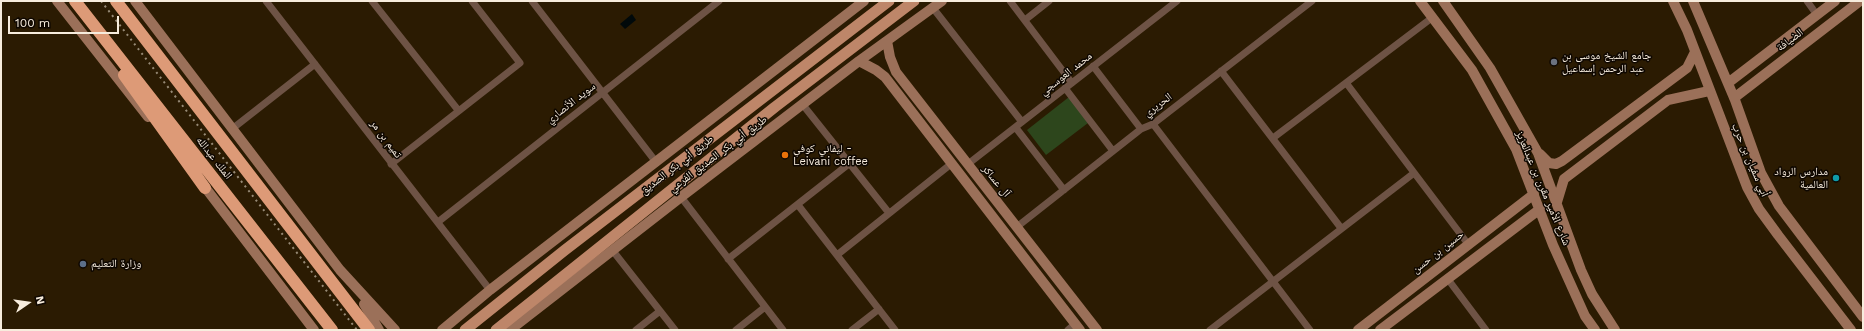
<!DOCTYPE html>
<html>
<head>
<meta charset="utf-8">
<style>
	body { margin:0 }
	#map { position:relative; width:1864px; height:331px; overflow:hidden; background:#2b1b02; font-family:"Work Sans",sans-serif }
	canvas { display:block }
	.frame { position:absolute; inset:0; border:2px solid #f7ecdd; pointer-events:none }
	.north { position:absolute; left:8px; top:283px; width:40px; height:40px; -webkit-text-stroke:3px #0e0701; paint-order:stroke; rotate:77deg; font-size:11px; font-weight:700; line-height:16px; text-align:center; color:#f7ecdd }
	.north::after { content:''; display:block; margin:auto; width:14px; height:18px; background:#f7ecdd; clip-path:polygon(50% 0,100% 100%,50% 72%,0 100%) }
	.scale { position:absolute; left:8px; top:16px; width:111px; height:18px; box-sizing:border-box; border:2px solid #f7ecdd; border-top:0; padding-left:5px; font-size:12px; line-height:14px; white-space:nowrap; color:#f7ecdd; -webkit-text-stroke:3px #0e0701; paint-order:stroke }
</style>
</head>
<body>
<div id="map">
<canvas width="1864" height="331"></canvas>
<div class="frame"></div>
<div class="north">N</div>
<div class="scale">100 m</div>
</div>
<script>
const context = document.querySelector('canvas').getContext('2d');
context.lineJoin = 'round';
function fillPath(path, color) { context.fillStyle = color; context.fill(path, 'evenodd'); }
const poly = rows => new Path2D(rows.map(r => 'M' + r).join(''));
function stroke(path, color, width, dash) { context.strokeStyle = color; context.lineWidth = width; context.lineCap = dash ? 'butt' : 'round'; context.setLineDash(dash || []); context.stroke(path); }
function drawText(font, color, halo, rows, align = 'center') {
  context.font = font + ' "Work Sans","Noto Naskh Arabic",sans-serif'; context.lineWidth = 3; context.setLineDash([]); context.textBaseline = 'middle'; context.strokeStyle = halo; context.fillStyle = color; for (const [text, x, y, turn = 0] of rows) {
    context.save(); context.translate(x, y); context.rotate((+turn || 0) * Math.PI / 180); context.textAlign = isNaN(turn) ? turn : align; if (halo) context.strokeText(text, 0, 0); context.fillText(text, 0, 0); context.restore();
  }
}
fillPath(poly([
	[1069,97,1088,123,1046,155,1027,130]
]), '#2d461c');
fillPath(poly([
	[632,14,636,20,625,29,620,24]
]), '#01090a');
stroke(poly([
	[266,1,490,290],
	[372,1,458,110],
	[532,1,656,162],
	[1010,1,1072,83],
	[1807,1,1817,15],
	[933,8,1022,122],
	[1025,20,1049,1],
	[1093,66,1141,129],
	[1221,71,1341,228],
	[1347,84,1468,244],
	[1065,88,1113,151],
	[803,105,889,213],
	[1153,124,1310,330],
	[1016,128,1064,190],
	[232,129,315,64],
	[1273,138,1433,17],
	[391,164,520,63,472,1],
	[968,164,1177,1],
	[681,197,783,330],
	[798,205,895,330],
	[438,222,719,1],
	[1018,226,1141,129,1153,124,1312,1],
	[613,251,675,330],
	[837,255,951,164],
	[728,259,850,163],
	[1447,278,1486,330],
	[636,330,660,311],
	[736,330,765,307],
	[852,330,879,309],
	[1068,330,1075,324],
	[1210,330,1414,173]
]), '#6e5345', 7);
stroke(poly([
	[57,1,148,117],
	[135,1,340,270,395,330],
	[1420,1,1472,70,1516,149,1553,245,1585,316,1595,330],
	[1443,1,1490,68,1538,153,1581,270,1592,294,1615,330],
	[1673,1,1687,30,1747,187,1759,209,1778,235,1851,330],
	[1693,1,1735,100,1761,173,1779,206,1863,317],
	[887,41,890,57,896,72,1097,330],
	[859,61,876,70,885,77,1080,330],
	[1728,83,1835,1],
	[1734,98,1860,1],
	[1540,154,1549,163,1556,164,1562,161,1687,68,1695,52],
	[201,182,314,330],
	[1557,202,1564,179,1668,100,1709,91],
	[364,304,379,330],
	[442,330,490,290,864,1],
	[510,330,681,197,859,61,942,1],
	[1358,330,1534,194],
	[1380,330,1540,209]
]), '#9b7059', 10);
stroke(poly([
	[465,330,565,250,889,1],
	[496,330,775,107,914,1]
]), '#be8669', 11);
stroke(poly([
	[75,1,332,330],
	[116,1,369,330],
	[124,75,205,188]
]), '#dd9a77', 12);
stroke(poly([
	[101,1,357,330]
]), '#978a76', 2, [2, 4]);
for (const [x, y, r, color] of [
	[1554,62,4,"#6b7280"],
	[785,155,4,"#e8710a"],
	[1836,178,4,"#0f9aa8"],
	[83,264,4,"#5c6f8a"]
]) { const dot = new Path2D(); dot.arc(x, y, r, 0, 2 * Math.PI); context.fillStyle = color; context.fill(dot); stroke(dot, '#0e0701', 1.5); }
drawText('11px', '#f7ecdd', '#0e0701', [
	["الضيافة",1790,40,-37],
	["محمد العوسجي",1066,74,-38],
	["سويد الأنصاري",571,103,-38],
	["الحريري",1158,105,-36],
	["تميم بن مر",386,139,53],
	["طريق أبي بكر الصديق الفرعي",718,154,-37],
	["الملك عبدالله",214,158,52],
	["أبي سفيان بن حرب",1750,160,67],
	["طريق أبي بكر الصديق",677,165,-38],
	["آل عساكر",996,181,51],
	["شارع الأمير مقرن بن عبدالعزيز",1543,188,67],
	["حسين بن حسن",1438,252,-38]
]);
drawText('11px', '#f7ecdd', '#0e0701', [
	["جامع الشيخ موسى بن",1562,56],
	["عبد الرحمن إسماعيل",1562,69],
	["ليفاني كوفي -",793,149],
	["Leivani coffee",793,162],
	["مدارس الرواد",1828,172,"right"],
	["العالمية",1828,185,"right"],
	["وزارة التعليم",91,264]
], 'left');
</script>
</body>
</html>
